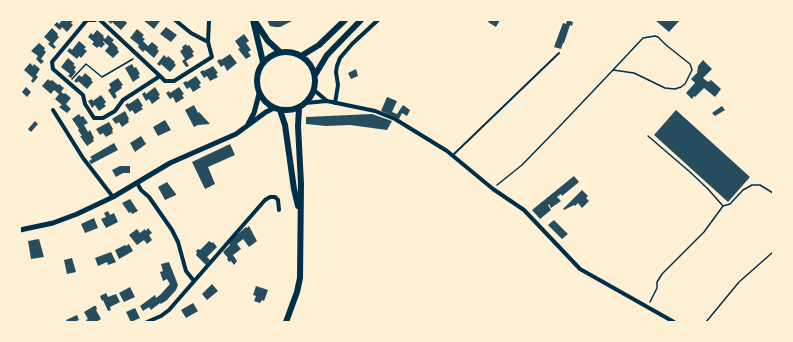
<!DOCTYPE html>
<html>
<head>
<meta charset="utf-8">
<style>
	body { margin:0 }
	#map { position:relative; width:793px; height:342px; overflow:hidden; background:#fdf0d5; font-family:Overpass,sans-serif }
	canvas { display:block }
	.frame { position:absolute; inset:0; border:21px solid #fdf0d5; pointer-events:none }
</style>
</head>
<body>
<div id="map">
<canvas width="793" height="342"></canvas>
<div class="frame"></div>
</div>
<script>
const context = document.querySelector('canvas').getContext('2d');
context.lineJoin = 'round';
function fillPath(path, color) { context.fillStyle = color; context.fill(path, 'evenodd'); }
const poly = rows => new Path2D(rows.map(r => 'M' + r).join(''));
function stroke(path, color, width, dash) { context.strokeStyle = color; context.lineWidth = width; context.lineCap = dash ? 'butt' : 'round'; context.setLineDash(dash || []); context.stroke(path); }
fillPath(poly([
	[62,20,73,21,71,23,73,25,67,32,62,27,60,30,54,25,57,22,59,24],
	[107,20,125,20,125,21,127,23,121,30,112,22,111,24],
	[143,20,158,20,160,21,154,29],
	[267,20,294,20,280,27,275,27,270,26],
	[489,20,500,20,496,27,488,22],
	[567,20,573,22,572,26,570,25,564,43,563,43,561,49,554,47,563,23,566,24],
	[655,20,680,20,669,32],
	[166,27,177,35,171,42,160,34],
	[52,28,58,34,57,35,59,37,53,44,56,47,54,49,48,44,50,42,44,37],
	[137,29,144,35,142,37,145,39,143,41,148,46,152,42,158,47,157,49,159,51,154,58,145,50,143,52,138,47,139,45,130,38],
	[97,30,104,36,103,37,105,39,108,35,114,40,112,42,118,48,117,49,119,52,113,58,105,51,109,46,103,41,103,42,105,44,101,48,99,46,97,48,92,44,94,42,88,37,91,33,93,35],
	[244,34,249,41,246,43,251,50,248,52,251,56,246,59,238,49,240,48,235,41],
	[79,41,86,47,84,49,87,51,81,58,79,56,77,59,67,51,70,48,72,50],
	[39,43,45,48,44,50,46,52,41,59,44,61,41,64,36,59,38,56,31,51],
	[186,44,187,46,189,45,194,52,192,53,194,56,186,61,189,66,186,67,182,61,185,59,180,51,183,49,182,47],
	[230,54,237,63,227,71,224,65,221,67,217,61,220,59,221,60],
	[164,55,167,58,168,56,175,62,174,63,176,65,170,72,161,64,160,66,157,64],
	[68,58,75,64,73,65,76,67,74,70,76,72,71,78,68,76,70,74,61,67],
	[703,60,712,69,703,78,708,82,711,80,721,89,715,97,704,88,695,97,694,96,692,99,686,93,695,83,691,79,697,73,698,66],
	[30,63,33,66,34,64,40,69,36,75,38,77,33,83,31,81,33,78,24,70],
	[132,64,134,68,136,67,140,74,138,75,140,77,133,82,125,68],
	[213,66,218,73,216,74,218,77,210,81,207,76,204,78,200,72,203,70,204,71],
	[356,69,358,76,351,79,348,73],
	[85,73,92,79,91,80,93,82,87,89,78,81,77,83,74,81,79,75,82,77],
	[196,76,201,83,199,85,201,87,193,92,190,87,187,89,183,83,186,81,187,82],
	[118,78,123,85,121,86,122,88,115,93,117,97,114,99,108,90,111,88,109,84],
	[48,79,50,81,52,80,58,85,59,84,64,88,61,92,64,94,65,93,71,98,66,104,71,109,67,113,59,107,62,105,55,99,59,94,54,90,51,94,42,86],
	[26,87,31,92,27,97,22,92],
	[155,87,160,95,158,96,160,98,152,104,149,99,146,101,142,94,145,92,146,94],
	[179,87,184,94,182,95,184,98,176,103,173,97,170,99,166,93,169,91,170,93],
	[101,95,106,102,104,104,106,106,99,111,95,105,92,108,88,101,92,99,93,101],
	[387,97,397,101,392,112,397,114,403,105,410,110,407,116,402,113,399,119,381,111],
	[138,98,143,106,141,107,143,109,135,114,132,110,130,112,125,105,128,103,129,104],
	[194,105,198,113,199,112,210,124,198,125,194,127,185,110],
	[722,106,725,110,715,116,712,113],
	[676,110,750,177,728,202,654,135],
	[125,111,129,119,128,120,129,122,122,127,119,122,116,124,112,119],
	[79,114,81,117,83,116,88,123,84,125,88,132,90,130,94,138,93,139,94,141,87,146,80,136,82,136,78,130,79,129,72,119],
	[372,114,392,121,387,130,350,125,326,126,306,124,306,117],
	[165,120,171,130,158,136,153,127],
	[35,121,38,124,31,132,28,129],
	[109,122,113,129,112,130,113,133,106,137,103,133,100,135,96,129],
	[141,136,146,144,135,152,130,143],
	[114,143,118,150,91,164,89,161,92,159,90,157],
	[230,144,235,155,208,167,215,184,205,189,192,162],
	[120,166,130,166,130,173,123,173,116,177,112,170],
	[574,176,579,182,562,196,561,194,557,197,561,201,551,208,549,204,548,205,551,210,540,219,532,210],
	[167,182,176,194,176,195,165,200,158,187],
	[582,190,588,196,586,198,589,201,582,208,578,203,575,206,574,205,564,210,563,209],
	[130,199,138,211,132,214,131,212,129,213,122,203],
	[108,211,110,215,114,213,118,222,106,228,101,219,106,217,104,213],
	[94,218,98,228,85,233,81,224],
	[554,220,568,234,562,239,548,225],
	[249,226,257,241,249,247,243,239,237,244,241,249,233,255,237,261,234,265,231,261,229,262,227,259,228,258,223,252,230,245,229,243,233,238,246,227,247,228],
	[148,228,152,233,149,235,152,240,147,244,144,240,137,245,129,235,137,229,140,233,145,229,146,231],
	[39,239,44,257,31,259,28,241],
	[209,241,212,243,213,242,217,247,207,257,210,260,206,265,196,255,197,253,196,251,198,249,200,250],
	[129,244,133,251,119,259,115,250,125,245,126,246],
	[111,252,116,262,108,265,107,262,98,266,95,258],
	[72,258,76,272,67,274,64,260],
	[169,262,178,285,176,290,167,300,161,304,160,303,151,310,149,307,143,311,140,306,155,295,156,298,160,295,170,284,167,279,163,281,160,272,163,271,161,264],
	[212,284,218,291,207,300,202,294],
	[256,286,268,290,264,301,262,300,260,303,254,301,256,296,253,295],
	[130,287,135,297,124,302,119,293],
	[106,293,108,297,116,294,120,302,110,307,111,310,108,311,103,300,102,301,100,296],
	[193,303,198,311,186,318,181,310],
	[94,306,96,306,97,309,96,310,101,319,96,322,87,322,86,320,88,319,84,312],
	[135,308,140,318,131,322,126,312],
	[77,315,79,320,74,322,67,322,66,320]
]), '#264d5e');
stroke(poly([
	[72,79,86,64,102,77,133,59],
	[648,136,690,172,708,189,723,206],
	[497,185,522,165,557,129,613,70,634,73,665,88,675,89,681,87,685,84,692,70,690,64,666,45,658,37,655,36,643,38,613,70],
	[650,302,657,288,657,282,662,274,704,232,723,206,730,204,743,190,752,185,760,185,773,193],
	[706,322,739,282,773,252]
]), '#003049', 1.5);
stroke(poly([
	[453,155,559,53]
]), '#003049', 2);
stroke(poly([
	[95,20,87,20,52,62,53,69,83,95,85,104,94,118,103,118,115,111,123,100,160,76],
	[100,20,160,76,165,81,174,81,212,57,208,42,209,20],
	[175,20,191,33,208,42],
	[314,90,327,101],
	[305,103,327,101,375,111,395,119,447,151,493,189,524,210,580,269,674,322],
	[335,103,338,85,336,72,337,66,340,58,352,44,378,20],
	[53,110,83,158,113,197],
	[137,183,141,190,149,197,172,230,178,242,186,271,194,281],
	[147,322,161,316,169,310,265,200,270,197,275,197,278,200,279,210]
]), '#003049', 4);
stroke(poly([
	[248,124,254,113,259,94],
	[20,230,53,223,77,214,113,197,170,163,236,134,266,112,274,108]
]), '#003049', 5);
stroke(poly([
	[253,20,263,62],
	[256,23,268,41,280,52],
	'257 81a29 29 0 1 1 58 0a29 29 0 1 1-58 0Z',
	[301,56,319,45,345,20],
	[315,75,327,55,361,20],
	[280,110,285,125,294,189,298,206],
	[286,322,297,292,300,278,301,184,298,126,299,108]
]), '#003049', 6);
</script>
</body>
</html>
